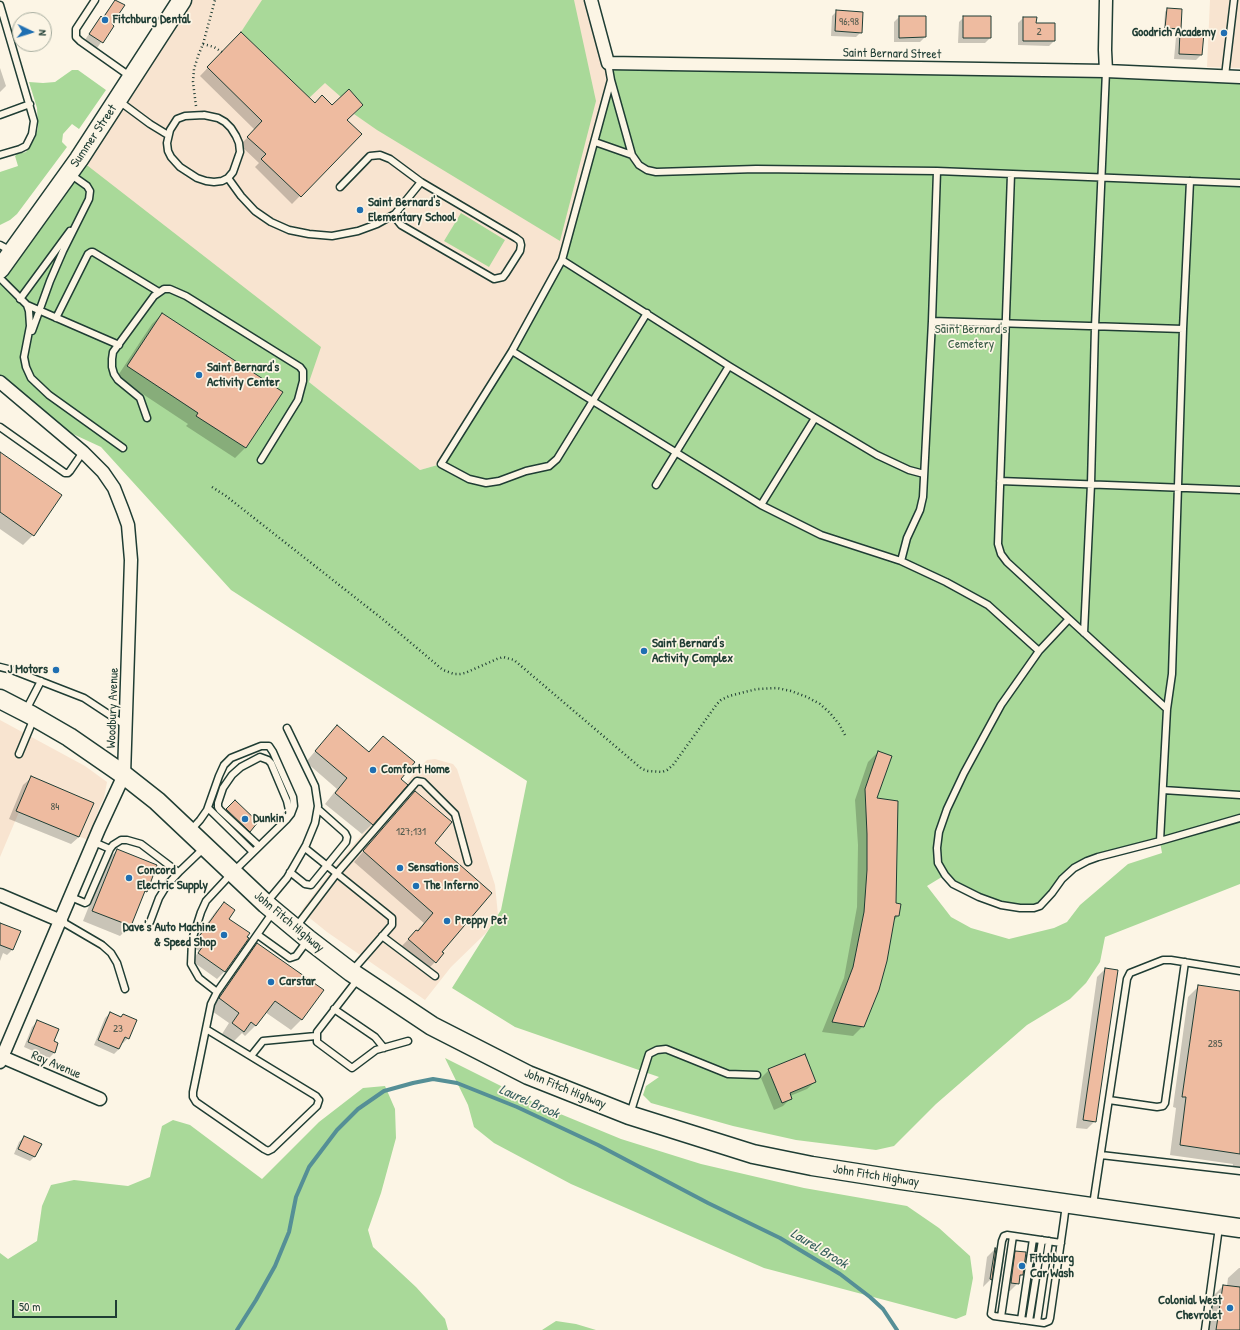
<!DOCTYPE html>
<html>
<head>
<meta charset="utf-8">
<style>
	body { margin:0 }
	#map { position:relative; width:1240px; height:1330px; overflow:hidden; background:#fcf5e5; font-family:"Patrick Hand",sans-serif }
	canvas { display:block }
	.north { position:absolute; left:12px; top:12px; width:40px; height:40px; box-sizing:border-box; background:#fcf5e5; border:1px solid #a4ab9e; border-radius:50%; rotate:94deg; font-size:11px; font-weight:700; line-height:16px; text-align:center; color:#1f3d34 }
	.north::after { content:''; display:block; margin:auto; width:14px; height:18px; background:#1f6fb2; clip-path:polygon(50% 0,100% 100%,50% 72%,0 100%) }
	.scale { position:absolute; left:12px; top:1300px; width:105px; height:18px; box-sizing:border-box; border:2px solid #1f3d34; border-top:0; padding-left:5px; font-size:12px; line-height:14px; white-space:nowrap; color:#1f3d34; -webkit-text-stroke:3px #fcf5e5; paint-order:stroke }
</style>
</head>
<body>
<div id="map">
<canvas width="1240" height="1330"></canvas>
<div class="north">N</div>
<div class="scale">50 m</div>
</div>
<script>
const context = document.querySelector('canvas').getContext('2d');
context.lineJoin = 'round';
function fillPath(path, color) { context.fillStyle = color; context.fill(path, 'evenodd'); }
const poly = rows => new Path2D(rows.map(r => 'M' + r).join(''));
function stroke(path, color, width, dash) { context.strokeStyle = color; context.lineWidth = width; context.lineCap = dash ? 'butt' : 'round'; context.setLineDash(dash || []); context.stroke(path); }
function drawText(font, color, halo, rows, align = 'center') {
  context.font = font + ' "Patrick Hand",sans-serif'; context.lineWidth = 3.5; context.setLineDash([]); context.textBaseline = 'middle'; context.strokeStyle = halo; context.fillStyle = color; for (const [text, x, y, turn = 0] of rows) {
    context.save(); context.translate(x, y); context.rotate((+turn || 0) * Math.PI / 180); context.textAlign = isNaN(turn) ? turn : align; if (halo) context.strokeText(text, 0, 0); context.fillText(text, 0, 0); context.restore();
  }
}
fillPath(poly([
	[182,0,591,0,611,80,562,260,512,351,441,464,420,470,309,382,79,159],
	[1210,0,1240,0,1240,68,1207,67],
	[0,720,85,766,107,782,104,798,100,806,88,840,19,812,0,857],
	[435,759,453,764,457,769,495,885,498,915,486,933,451,967,425,1000,327,932,301,911,332,870,417,770,427,760]
]), '#f8e4d0');
fillPath(poly([
	[262,0,574,0,596,101,560,241,377,130,354,114,363,105,349,90,341,97,325,83,309,98,241,32],
	[608,63,1240,77,1240,884,1105,937,1100,962,1086,983,1070,999,1027,1025,936,1104,894,1146,876,1150,796,1140,733,1126,651,1103,643,1095,646,1086,659,1077,515,1027,452,988,501,910,527,781,231,590,101,447,60,428,0,382,0,269,79,159,321,347,309,382,420,470,441,464,512,351,562,260,611,80],
	[1160,842,1162,853,1128,864,1080,905,1067,922,1054,928,1009,939,971,928,951,917,927,886,945,875,979,897,1020,908,1040,906,1074,868,1098,857],
	[72,70,78,70,106,90,79,129,72,124,63,134,62,142,67,147,17,214,10,220,0,225,0,172,18,166,15,156,17,154,26,152,35,138,38,128,37,108,29,82,43,83,55,82],
	[461,213,505,240,489,267,444,241],
	[445,1058,541,1106,621,1139,701,1164,804,1188,907,1206,939,1228,970,1256,973,1278,966,1315,956,1319,764,1268,571,1184,494,1143,474,1127,468,1105],
	[385,1086,395,1109,396,1138,381,1193,368,1230,373,1247,416,1287,445,1319,448,1330,0,1330,0,1253,8,1259,37,1241,42,1206,51,1185,74,1180,128,1186,150,1177,162,1126,173,1120,190,1125,262,1179,319,1122,363,1088],
	[556,1321,576,1324,596,1330,542,1330]
]), '#a9d999');
fillPath(poly([
	[116,0,111,25,113,26,97,48,85,40,96,23,102,18],
	[1167,9,1180,28,1178,30,1164,29,1165,12],
	[837,11,861,32,856,37,831,36,832,16],
	[899,17,925,17,925,37,920,42,894,42,894,22],
	[964,17,990,38,985,43,958,43,959,22],
	[1023,18,1035,24,1054,41,1049,46,1018,45,1018,23],
	[1181,32,1203,34,1201,55,1196,60,1174,59,1176,37],
	[241,33,314,105,346,120,361,134,292,204,255,167,259,163,240,145,255,130,200,76],
	[0,68,6,86,0,92],
	[162,314,282,392,245,448,235,458,186,426,188,424,117,377,152,324],
	[0,453,33,535,23,545,0,529],
	[327,737,368,752,383,737,400,779,372,824,362,834,325,804,337,789,306,762],
	[878,752,876,799,894,904,898,916,893,921,863,1026,853,1036,822,1032,844,978,857,907,858,845,855,800,868,762],
	[31,778,79,837,71,844,9,819,23,785],
	[415,792,433,843,441,952,435,962,425,972,399,949,424,923,354,862],
	[235,801,257,822,244,836,222,815],
	[117,850,146,891,143,894,130,926,120,936,83,921,107,861],
	[224,903,228,919,225,971,217,979,192,961,199,951,191,946,216,911],
	[0,924,19,932,12,950,7,955,3,953,0,961],
	[257,945,322,990,301,1020,291,1030,265,1012,256,1025,245,1036,242,1033,233,1042,222,1034,229,1023,209,1009,246,955],
	[1105,969,1095,1121,1087,1129,1076,1128,1097,977],
	[1199,986,1240,992,1240,1171,1232,1170,1233,1164,1170,1155,1176,1108,1173,1107,1188,997],
	[110,1013,120,1018,136,1021,128,1038,123,1043,121,1043,119,1049,114,1054,94,1045,105,1018],
	[37,1022,53,1042,57,1044,54,1053,49,1058,24,1047,32,1027],
	[769,1070,815,1082,807,1089,790,1096,791,1098,783,1106,774,1110,761,1078],
	[24,1137,35,1156,30,1161,14,1154,19,1142],
	[995,1249,991,1279,983,1287,987,1257],
	[1005,1251,1001,1281,993,1288,998,1258],
	[1016,1252,1022,1275,1018,1278,1018,1283,1010,1291,1003,1290,1008,1260],
	[1051,1258,1048,1278,1041,1286,1044,1265],
	[1239,1268,1240,1268,1240,1330,1208,1330,1213,1296,1223,1286,1227,1286,1228,1278]
]), '#0003');
stroke(poly([
	[237,1330,256,1300,275,1266,289,1232,296,1197,309,1167,337,1130,358,1109,384,1091,413,1083,433,1079,457,1083,517,1107,598,1145,708,1203,780,1238,840,1274,870,1297,883,1309,897,1330]
]), '#558f96', 4);
const building = poly([
	[115,0,125,5,112,24,114,26,103,43,89,34,101,16,103,18,115,0],
	[1167,8,1182,9,1181,29,1165,28,1167,8],
	[836,10,863,12,862,33,835,31,836,10],
	[899,16,926,16,926,37,899,38,899,16],
	[963,16,991,16,991,38,963,38,963,16],
	[1023,17,1037,17,1036,23,1055,23,1055,41,1023,41,1023,17],
	[1180,31,1204,33,1202,55,1179,54,1180,31],
	[241,32,315,103,322,95,332,105,349,89,363,105,347,120,362,134,301,197,261,159,266,154,247,137,262,121,207,67,241,32],
	[162,313,283,392,246,448,196,416,198,413,127,366,162,313],
	[0,452,62,495,34,536,0,512,0,452],
	[337,725,369,752,383,736,415,762,401,779,408,785,373,825,335,793,347,778,315,751,337,725],
	[878,751,892,756,877,798,898,801,896,903,901,904,899,916,895,916,887,961,879,990,864,1027,832,1022,853,967,864,912,867,870,867,834,865,789,878,751],
	[31,776,94,803,79,837,16,811,31,776],
	[415,791,452,822,435,843,492,893,442,952,444,953,436,963,408,939,416,930,418,931,433,913,363,851,415,791],
	[235,800,258,822,250,832,226,809,235,800],
	[117,849,157,865,147,892,145,891,131,926,92,911,117,849],
	[224,902,235,910,229,919,250,933,247,937,249,938,225,972,198,953,205,943,198,938,224,902],
	[0,923,21,931,13,950,0,945,0,923],
	[257,943,324,990,302,1020,275,1001,256,1026,251,1022,244,1032,232,1023,239,1013,219,998,257,943],
	[1105,968,1118,970,1096,1122,1083,1120,1105,968],
	[1198,985,1240,991,1240,1154,1180,1145,1186,1097,1182,1097,1198,985],
	[110,1012,121,1017,123,1014,137,1020,129,1039,125,1037,119,1049,98,1040,110,1012],
	[37,1020,59,1029,54,1041,58,1043,55,1053,28,1042,37,1020],
	[805,1054,816,1082,790,1093,792,1099,782,1103,768,1069,805,1054],
	[24,1136,42,1144,35,1157,18,1149,24,1136],
	[995,1248,996,1248,992,1280,990,1279,995,1248],
	[1015,1251,1026,1252,1023,1275,1020,1275,1019,1284,1011,1283,1015,1251],
	[1223,1285,1240,1287,1240,1330,1216,1330,1223,1285]
]);
fillPath(building, '#eebba0');
stroke(building, '#1f3d34', 1);
const service = poly([
	[95,0,76,29,76,37,80,41,131,77],
	[0,5,34,121,32,134,26,146,20,149,0,155],
	[608,63,611,80,632,155],
	[1225,76,1234,0],
	[611,80,562,260,512,351,441,464,469,479,486,483,499,481,526,471,549,466,557,459,647,313],
	[119,101,150,124,168,135],
	[0,115,30,104],
	[204,115,218,118,225,122,231,128,236,136,239,143,240,152,233,172,228,178,222,181,214,182,206,181,197,178,180,167,171,157,168,151,167,143,170,130,177,119,185,116,204,115],
	[595,142,632,155,639,165,647,170,656,172,756,169,937,171,1240,183],
	[1011,174,998,544,1001,554,1007,562,1167,709],
	[228,178,241,196,255,211,271,222,289,230,309,234,332,236,358,231,377,224,395,214,421,182,516,238,520,241,521,245,520,251,506,273,503,277,494,279,401,225,393,215],
	[340,187,370,156,380,155,390,159,421,182],
	[0,245,11,251],
	[562,260,729,366,815,418,877,455,909,470,924,474],
	[0,278,27,305,29,311,30,326,24,357,26,367,31,378,49,395,123,448],
	[20,299,70,231],
	[27,305,119,345],
	[56,318,88,254,91,252,93,252,159,292],
	[932,321,1183,329],
	[32,331,50,281,63,251,89,199,90,191,87,186,70,174],
	[512,351,761,505,821,535,901,561,946,582,988,605,1039,651],
	[147,418,140,398,118,380,114,374,112,367,112,359,113,352,154,296,164,289,170,289,186,296,300,367,303,371,303,381,298,400,261,460],
	[0,427,65,473,68,473,70,471,83,452],
	[1000,481,1240,490],
	[656,485,729,366],
	[761,505,815,418],
	[901,561,907,538,920,510,923,497,932,321,937,171],
	[1069,619,1039,651,1001,705,964,773,947,809,939,832,937,848,938,863,945,875,953,884,979,897,1001,905,1020,908,1034,908,1040,906,1052,893,1062,879,1074,868,1087,861,1098,857,1160,841,1240,818],
	[1084,633,1091,484,1095,327,1106,71],
	[0,667,12,670,84,698,125,725],
	[26,710,41,681],
	[19,754,34,718],
	[1163,790,1240,795],
	[208,808,253,852],
	[191,830,200,820,207,810,219,776,224,765,231,758,261,746,269,746,273,752,293,797,294,806,291,814,287,819,232,873,206,901,201,912,192,940,191,964,199,978,217,992],
	[1160,841,1167,709,1172,674,1183,329,1190,181],
	[94,842,110,849],
	[259,846,220,810,218,807,218,803,223,788,232,775,241,767,260,757,268,760,271,763,287,801,289,810,287,816],
	[305,848,392,918,392,925,352,971],
	[290,872,305,884,311,885,346,842,347,837,345,833,318,809],
	[71,897,85,903,87,902,110,849,113,845,121,840,127,840,141,844,178,872],
	[267,902,287,878,306,845,315,823,318,806,315,786,287,728],
	[61,921,102,945,111,953,117,963,125,989],
	[150,922,159,898,167,885,180,871,204,848],
	[296,927,337,873,417,781,423,782,455,814,468,862],
	[258,935,290,958,296,956,307,941],
	[382,936,435,976],
	[358,979,317,1032,317,1042,352,1068,376,1050,408,1041],
	[334,1009,375,1037,384,1048],
	[206,1029,316,1096,319,1100,317,1106,272,1149,268,1151,264,1149,196,1102,193,1097,193,1092,211,1004,217,992,273,912],
	[251,1056,263,1041,316,1036],
	[1109,1100,1157,1107,1163,1106,1165,1103,1185,962],
	[630,1114,649,1054,657,1050,666,1049,728,1074,757,1075],
	[1101,1155,1240,1171],
	[1093,1205,1127,979,1130,973,1163,960,1171,960,1240,971],
	[1061,1243,1007,1235,1004,1236,1002,1241,991,1314,994,1316,1044,1323,1049,1321,1050,1318,1064,1220,1066,1204],
	[1001,1317,1013,1236],
	[1021,1320,1033,1239],
	[1029,1321,1042,1240],
	[1037,1322,1049,1241],
	[1205,1330,1219,1227]
]);
const minor = poly([
	[591,0,608,63,1106,71,1240,77],
	[1106,0,1105,50,1106,71],
	[0,382,83,452,103,472,114,488,123,511,128,525,131,560,124,775,99,829,0,1062],
	[0,895,61,921],
	[0,1056,100,1099]
]);
const secondary = poly([
	[0,269,79,159,182,0],
	[0,699,31,715,69,737,124,775,157,801,266,904,308,939,351,972,432,1026,528,1075,629,1115,753,1154,812,1166,901,1180,1240,1228]
]);
stroke(service, '#1f3d34', 9);
stroke(minor, '#1f3d34', 15);
stroke(secondary, '#1f3d34', 21);
stroke(poly([
	[203,44,214,47,222,52],
	[196,106,193,82,194,69,198,56,203,44,215,0],
	[212,487,226,496,385,621,443,670,454,674,460,674,465,673,497,659,503,657,514,660,642,769,648,771,662,772,667,770,673,765,717,704,721,700,729,696,757,689,777,688,791,691,807,697,820,704,830,713,839,724,846,737]
]), '#1f3d34', 2.5, [1, 3]);
stroke(service, '#fcf5e5', 6);
stroke(minor, '#fcf5e5', 12);
stroke(secondary, '#fcf5e5', 18);
for (const [x, y, r, color] of [
	[105,20,4,"#1f6fb2"],
	[1224,33,4,"#1f6fb2"],
	[360,210,4,"#1f6fb2"],
	[199,375,4,"#1f6fb2"],
	[644,651,4,"#1f6fb2"],
	[56,670,4,"#1f6fb2"],
	[373,770,4,"#1f6fb2"],
	[245,819,4,"#1f6fb2"],
	[400,868,4,"#1f6fb2"],
	[129,878,4,"#1f6fb2"],
	[416,886,4,"#1f6fb2"],
	[447,921,4,"#1f6fb2"],
	[224,935,4,"#1f6fb2"],
	[271,982,4,"#1f6fb2"],
	[1022,1266,4,"#1f6fb2"],
	[1230,1308,4,"#1f6fb2"]
]) { const dot = new Path2D(); dot.arc(x, y, r, 0, 2 * Math.PI); context.fillStyle = color; context.fill(dot); stroke(dot, '#fcf5e5', 1.5); }
drawText('11px', '#535c4f', null, [
	["96;98",849,22],
	["2",1039,32],
	["84",55,807],
	["127;131",411,832],
	["23",118,1029],
	["285",1215,1044]
]);
drawText('bold 13px', '#1f3d34', '#fcf5e5', [
	["Fitchburg Dental",113,20],
	["Goodrich Academy",1216,33,"right"],
	["Saint Bernard's",368,203],
	["Elementary School",368,218],
	["Saint Bernard's",207,368],
	["Activity Center",207,383],
	["Saint Bernard's",652,644],
	["Activity Complex",652,659],
	["J Motors",48,670,"right"],
	["Comfort Home",381,770],
	["Dunkin'",253,819],
	["Sensations",408,868],
	["Concord",137,871],
	["Electric Supply",137,886],
	["The Inferno",424,886],
	["Preppy Pet",455,921],
	["Dave's Auto Machine",216,928,"right"],
	["& Speed Shop",216,943,"right"],
	["Carstar",279,982],
	["Fitchburg",1030,1259],
	["Car Wash",1030,1274],
	["Colonial West",1222,1301,"right"],
	["Chevrolet",1222,1316,"right"]
], 'left');
drawText('13px', '#1f3d34', '#fcf5e5', [
	["Saint Bernard Street",892,54,1],
	["Summer Street",94,136,-56],
	["Woodbury Avenue",113,708,-88],
	["John Fitch Highway",289,922,40],
	["Ray Avenue",56,1065,23],
	["John Fitch Highway",565,1089,22],
	["John Fitch Highway",876,1176,9]
]);
drawText('13px', '#3b5c48', '#fcf5e5', [
	["Saint Bernard's",971,330],
	["Cemetery",971,345]
]);
drawText('italic 14px', '#365f5d', '#fcf5e5', [
	["Laurel Brook",529,1102,24],
	["Laurel Brook",819,1249,31]
]);
</script>
</body>
</html>
